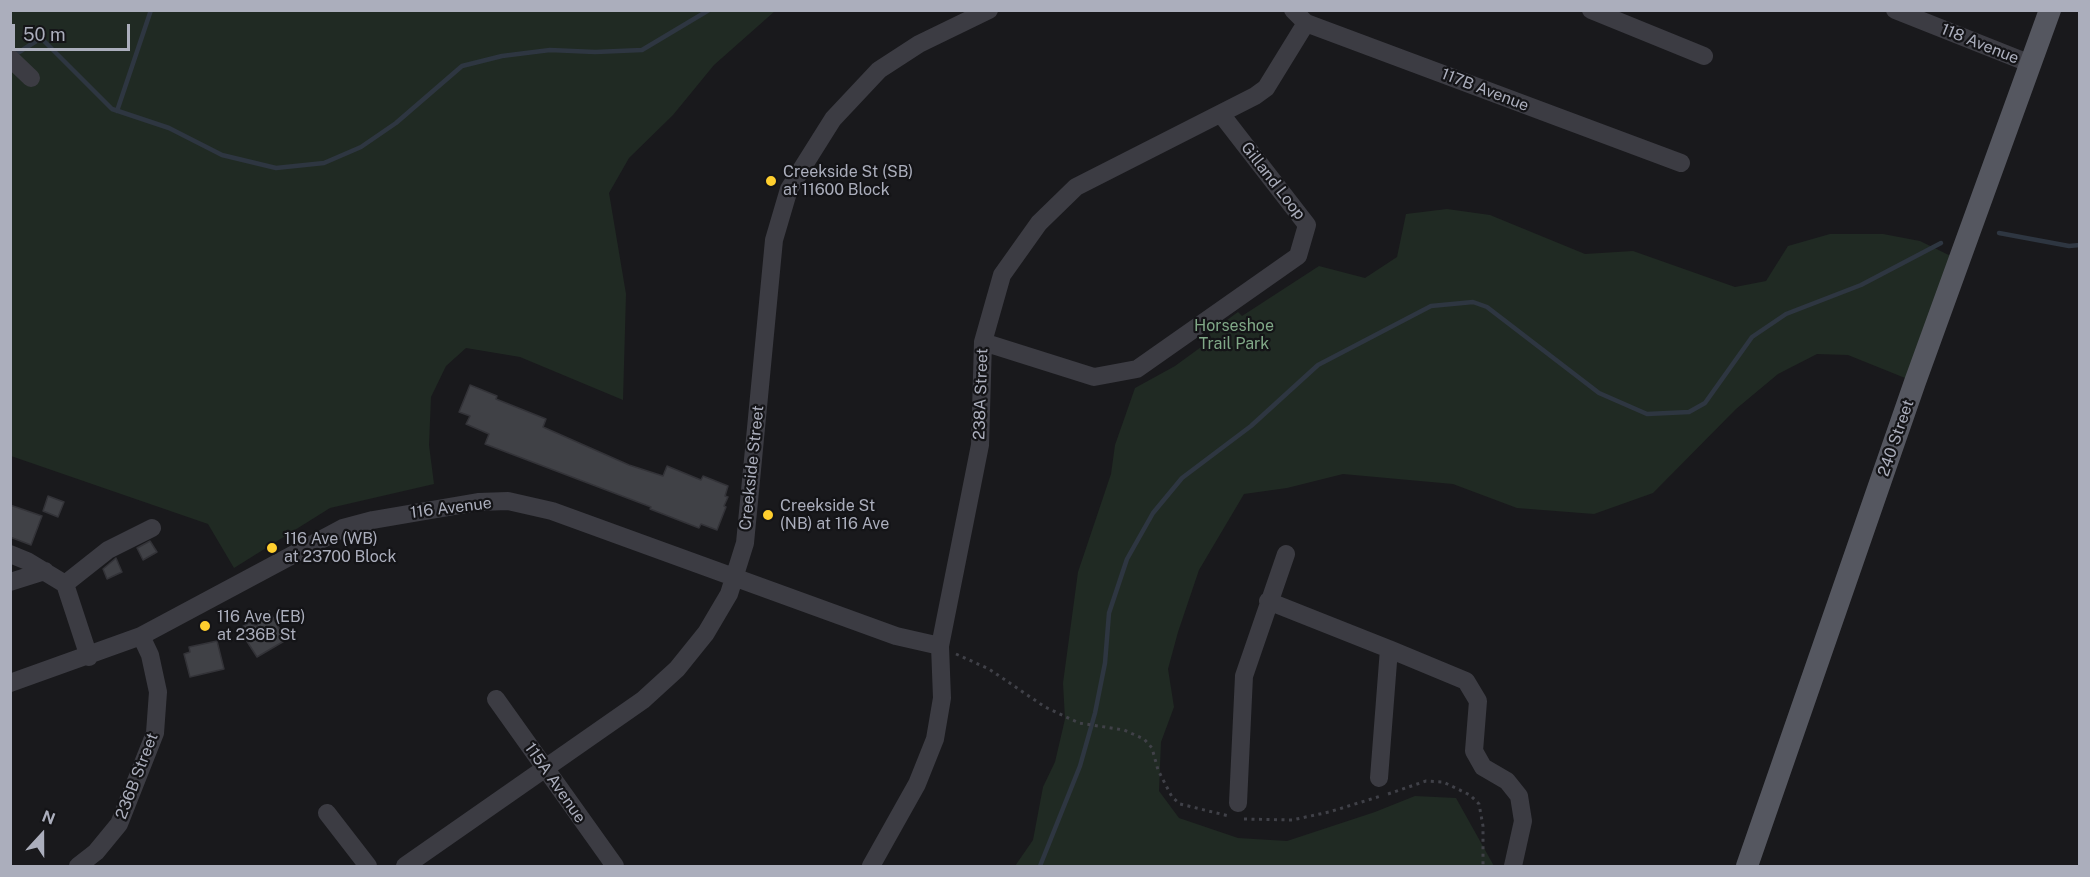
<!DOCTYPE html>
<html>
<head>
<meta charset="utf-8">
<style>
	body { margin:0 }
	#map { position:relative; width:2090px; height:877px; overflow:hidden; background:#19191c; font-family:"Public Sans",sans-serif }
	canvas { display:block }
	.frame { position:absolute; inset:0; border:12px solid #abaebc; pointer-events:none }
	.north { position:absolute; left:12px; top:805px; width:60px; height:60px; -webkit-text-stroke:4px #141417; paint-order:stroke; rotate:21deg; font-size:16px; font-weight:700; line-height:24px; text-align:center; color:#abaebc }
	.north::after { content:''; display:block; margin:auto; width:21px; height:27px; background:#abaebc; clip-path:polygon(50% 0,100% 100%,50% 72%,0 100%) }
	.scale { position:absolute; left:12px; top:24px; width:118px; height:27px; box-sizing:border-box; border:3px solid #abaebc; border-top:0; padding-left:8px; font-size:18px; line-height:21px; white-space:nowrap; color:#abaebc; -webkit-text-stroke:4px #141417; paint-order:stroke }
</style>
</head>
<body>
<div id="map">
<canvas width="2090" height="877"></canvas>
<div class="frame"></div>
<div class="north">N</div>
<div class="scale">50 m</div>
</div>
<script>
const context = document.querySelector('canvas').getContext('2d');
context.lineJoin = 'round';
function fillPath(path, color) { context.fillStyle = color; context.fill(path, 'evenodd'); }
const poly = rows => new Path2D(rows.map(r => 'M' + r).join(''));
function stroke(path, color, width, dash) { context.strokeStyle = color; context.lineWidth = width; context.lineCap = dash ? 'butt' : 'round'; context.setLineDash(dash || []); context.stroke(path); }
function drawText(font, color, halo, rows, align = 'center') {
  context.font = font + ' "Public Sans",sans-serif'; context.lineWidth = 4.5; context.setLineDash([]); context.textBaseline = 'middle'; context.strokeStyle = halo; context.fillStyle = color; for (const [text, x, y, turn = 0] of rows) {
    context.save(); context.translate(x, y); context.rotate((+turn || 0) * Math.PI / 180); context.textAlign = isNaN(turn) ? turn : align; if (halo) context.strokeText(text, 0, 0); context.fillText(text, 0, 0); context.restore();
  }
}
fillPath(poly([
	[11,11,775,11,714,65,673,115,629,158,609,193,626,294,623,400,520,357,466,348,446,366,431,397,429,445,434,484,330,508,234,568,208,524,11,456],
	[1447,209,1490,215,1585,254,1633,251,1735,287,1766,281,1788,246,1830,234,1883,234,1920,241,1959,260,1915,382,1848,355,1817,354,1778,374,1736,409,1653,493,1594,514,1517,508,1453,484,1343,474,1287,488,1244,494,1199,570,1178,632,1168,669,1174,707,1161,742,1159,791,1179,818,1238,838,1287,841,1375,812,1415,796,1456,798,1494,866,1015,866,1033,840,1043,787,1055,762,1065,719,1063,683,1078,572,1111,474,1115,445,1135,388,1175,366,1212,339,1209,333,1238,312,1242,316,1319,266,1365,278,1397,257,1406,214]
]), '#202a23');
stroke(poly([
	[13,56,41,38,112,109,169,128,222,155,276,168,324,163,361,147,396,123,462,66,502,56,550,50,595,52,642,50,709,10],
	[117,111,151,10],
	[1999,233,2069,246,2080,245],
	[1040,866,1080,766,1095,713,1105,663,1109,613,1127,559,1153,513,1182,478,1251,426,1318,365,1431,306,1473,302,1487,307,1599,393,1647,414,1689,412,1705,403,1752,337,1786,314,1861,285,1941,243]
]), '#2e3641', 4.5);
const building = poly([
	[470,385,497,396,496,399,546,419,543,427,629,465,663,476,667,466,701,480,703,476,728,486,725,496,728,497,724,506,726,507,717,530,701,524,699,528,650,509,651,507,485,444,489,434,466,424,470,416,459,412,470,385],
	[48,496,64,502,58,517,43,511,48,496],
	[10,505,42,516,31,545,10,537,10,505],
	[150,541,157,552,143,560,137,548,150,541],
	[116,558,122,572,107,579,103,569,116,558],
	[269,611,286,640,257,657,241,632,242,627,249,623,257,626,260,617,269,611],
	[217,641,224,669,190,677,184,654,190,652,189,647,217,641]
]);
fillPath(building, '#404146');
stroke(building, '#333338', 1.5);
stroke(poly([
	[956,654,989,669,1045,707,1079,723,1124,730,1144,739,1152,748,1158,770,1172,797,1180,804,1229,816],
	[1388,794,1426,781,1443,782,1470,795,1479,804,1483,826,1483,866],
	[1244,819,1292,820,1329,812,1381,796]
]), '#404148', 3, [3, 4.5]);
stroke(poly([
	[1293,10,1306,23,1681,163],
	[1591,10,1704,56],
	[1895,10,2031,64],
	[10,58,31,78],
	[983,342,1094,377,1137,369,1298,256,1307,225,1221,114],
	[10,554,27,561,65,584,89,657],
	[10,582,45,571],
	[65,584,108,550,152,528],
	[1268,601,1389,649,1379,778],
	[1389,649,1466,681,1478,701,1474,751,1483,767,1507,781,1519,796,1523,821,1513,866],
	[10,683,141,636,343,528,373,520,478,502,508,501,552,511,896,636,940,646],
	[496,699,615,866],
	[1238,803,1244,676,1286,554],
	[327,813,368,866],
	[78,866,96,852,119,824,155,733,158,692,150,655,141,636],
	[405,866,643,700,677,669,706,633,729,594,745,543,774,240,789,189,833,119,879,70,919,44,989,10],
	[871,866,917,784,935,739,942,698,940,646,980,445,983,342,1002,275,1039,223,1076,187,1255,96,1266,88,1306,23]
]), '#3c3c43', 18);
stroke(poly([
	[1747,866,1915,382,2050,10]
]), '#555760', 22);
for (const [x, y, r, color] of [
	[771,181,6,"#ffcf2e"],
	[768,515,6,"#ffcf2e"],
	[272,548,6,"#ffcf2e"],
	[205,626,6,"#ffcf2e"]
]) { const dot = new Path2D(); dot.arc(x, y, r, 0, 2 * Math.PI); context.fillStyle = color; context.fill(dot); stroke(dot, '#141417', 2); }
drawText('16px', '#abaebc', '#141417', [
	["118 Avenue",1980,44,22],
	["117B Avenue",1485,90,21],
	["Gilland Loop",1273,181,52],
	["238A Street",981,394,-88],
	["240 Street",1896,438,-71],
	["Creekside Street",752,468,-84],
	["116 Avenue",451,508,-7],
	["236B Street",137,776,-69],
	["115A Avenue",555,783,55]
]);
drawText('16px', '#abaebc', '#141417', [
	["Creekside St (SB)",783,172],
	["at 11600 Block",783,190],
	["Creekside St",780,506],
	["(NB) at 116 Ave",780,524],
	["116 Ave (WB)",284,539],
	["at 23700 Block",284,557],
	["116 Ave (EB)",217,617],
	["at 236B St",217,635]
], 'left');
drawText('16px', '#80a887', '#141417', [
	["Horseshoe",1234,326],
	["Trail Park",1234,344]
]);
</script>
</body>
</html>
